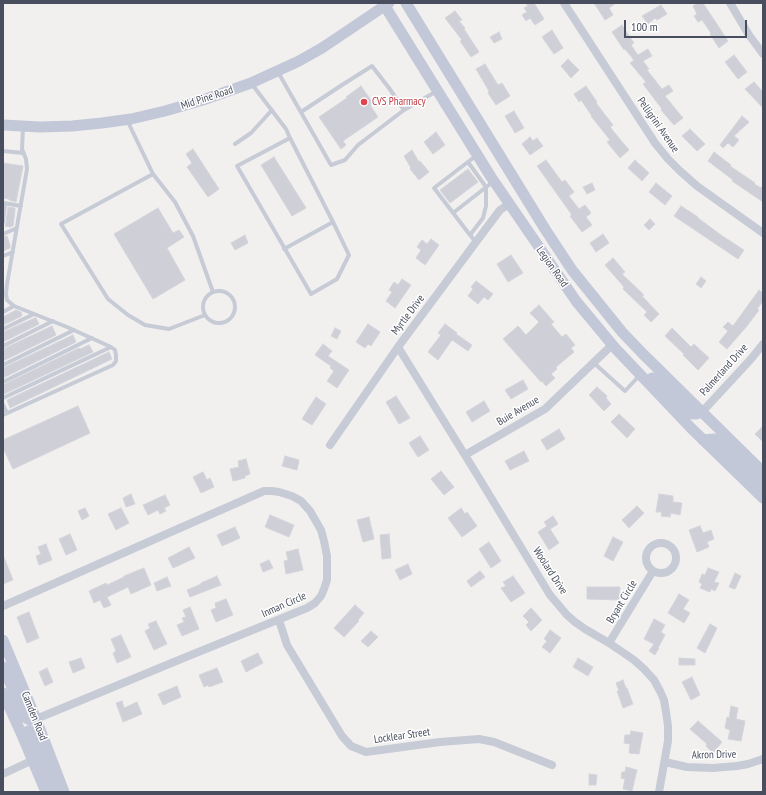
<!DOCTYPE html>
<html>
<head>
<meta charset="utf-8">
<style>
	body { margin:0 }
	#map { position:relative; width:766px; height:795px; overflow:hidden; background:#f2f0ef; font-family:"PT Sans Narrow",sans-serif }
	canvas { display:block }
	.frame { position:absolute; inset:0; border:4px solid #484e5d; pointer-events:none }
	.scale { position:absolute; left:624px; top:20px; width:123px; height:18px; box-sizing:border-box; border:2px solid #484e5d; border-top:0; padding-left:5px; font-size:12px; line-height:14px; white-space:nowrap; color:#484e5d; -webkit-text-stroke:3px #fff; paint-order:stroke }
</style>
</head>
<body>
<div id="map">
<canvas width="766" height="795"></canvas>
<div class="frame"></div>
<div class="scale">100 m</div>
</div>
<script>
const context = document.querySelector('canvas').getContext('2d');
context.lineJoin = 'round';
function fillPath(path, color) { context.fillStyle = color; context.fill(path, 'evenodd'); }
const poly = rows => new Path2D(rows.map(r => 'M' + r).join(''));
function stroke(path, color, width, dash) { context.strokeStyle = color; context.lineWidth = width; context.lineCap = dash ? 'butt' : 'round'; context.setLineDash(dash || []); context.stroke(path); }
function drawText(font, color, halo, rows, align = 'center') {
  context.font = font + ' "PT Sans Narrow",sans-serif'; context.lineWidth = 3; context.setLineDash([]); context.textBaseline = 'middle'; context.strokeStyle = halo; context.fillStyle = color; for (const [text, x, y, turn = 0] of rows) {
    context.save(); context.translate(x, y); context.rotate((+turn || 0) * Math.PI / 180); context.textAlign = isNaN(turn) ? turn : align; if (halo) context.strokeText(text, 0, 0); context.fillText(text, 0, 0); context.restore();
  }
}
const building = poly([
	[526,3,534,3,544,19,535,25,530,18,526,21,522,15,527,12,524,8,528,6,526,3],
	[594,3,616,3,609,8,613,15,605,20,594,3],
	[698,3,703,3,728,41,719,48,710,34,711,33,702,20,698,22,694,16,697,14,693,6,698,3],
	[661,5,667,14,657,20,655,18,648,24,642,16,661,5],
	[455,11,462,20,459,21,465,28,464,29,479,52,471,57,460,41,462,40,445,18,455,11],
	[622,25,634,43,631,45,638,55,648,49,652,56,643,61,649,69,647,70,662,89,669,85,673,91,665,96,683,118,674,125,661,110,662,109,643,84,646,82,630,63,634,60,625,49,624,50,612,32,622,25],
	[552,30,563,48,554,54,542,37,552,30],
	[499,32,502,39,494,43,490,37,499,32],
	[734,55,747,72,738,79,725,62,734,55],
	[568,59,579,70,571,78,561,66,568,59],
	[485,64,498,85,502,83,510,96,496,105,488,93,489,91,476,69,485,64],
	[754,82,763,92,763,108,745,89,754,82],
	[361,86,373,103,370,105,378,117,343,141,346,145,341,149,319,117,347,98,346,97,361,86],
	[586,86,597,102,596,103,613,125,610,127,629,150,620,158,607,142,610,140,591,116,592,116,581,100,579,102,574,94,586,86],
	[514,111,524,128,515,133,505,116,514,111],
	[742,116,749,122,734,136,739,140,733,147,728,143,723,148,720,145,742,116],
	[690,129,705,144,697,151,682,136,690,129],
	[436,132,445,145,433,154,424,142,436,132],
	[530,137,533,141,537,138,543,146,530,155,522,144,530,137],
	[193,149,219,189,208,197,187,167,192,163,186,154,193,149],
	[412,150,419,162,420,161,429,172,419,180,410,169,411,168,404,156,412,150],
	[714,152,731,165,730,166,755,183,754,184,761,188,763,185,763,202,732,181,733,180,708,161,714,152],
	[274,157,306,208,292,216,261,165,274,157],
	[546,160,562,182,565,180,574,192,569,196,579,209,585,205,591,213,586,217,592,225,582,232,570,216,572,215,537,166,546,160],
	[635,160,649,173,642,181,628,168,635,160],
	[3,163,23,166,16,202,9,200,9,199,3,198,3,163],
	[468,169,478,182,450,203,440,190,468,169],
	[592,183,595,190,587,194,583,187,592,183],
	[656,183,672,196,665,205,649,192,656,183],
	[681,206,698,217,698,218,721,235,744,250,738,259,674,216,681,206],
	[8,207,15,208,15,211,13,226,10,227,5,226,6,222,8,207],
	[158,208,173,233,179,230,184,237,167,248,185,280,153,299,114,234,158,208],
	[650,219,655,224,649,230,644,225,650,219],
	[603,234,609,243,596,252,590,243,603,234],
	[245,235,248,243,235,250,231,243,245,235],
	[7,236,10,245,10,248,3,251,3,237,7,236],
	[431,239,439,245,425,265,416,258,421,250,417,247,422,240,427,244,431,239],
	[511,255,523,273,508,282,497,264,511,255],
	[613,258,625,272,622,274,644,295,642,296,659,314,651,322,644,315,647,312,623,289,624,287,605,265,613,258],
	[701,277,706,281,701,288,696,284,701,277],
	[402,279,411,285,395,308,386,301,392,292,389,290,394,282,398,285,402,279],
	[476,281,493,294,488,300,484,297,478,304,468,296,473,289,471,287,476,281],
	[759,290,763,293,763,301,757,309,759,310,747,326,727,349,719,342,728,331,723,327,728,322,733,326,759,290],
	[539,305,554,322,551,324,562,337,566,334,575,345,571,348,574,352,556,367,557,369,551,374,555,378,546,386,542,381,541,382,503,339,518,326,526,335,539,322,530,313,539,305],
	[16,310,21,312,22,316,3,325,3,317,16,310],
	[35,318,36,318,39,324,3,342,3,332,35,318],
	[368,324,380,332,371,346,368,344,365,348,356,342,368,324],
	[445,324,457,333,456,334,472,345,468,351,452,340,438,360,428,352,441,335,438,333,445,324],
	[52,326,56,335,3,361,3,349,52,326],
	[335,328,341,331,337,339,331,336,335,328],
	[672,328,691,347,694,344,709,358,698,370,683,355,684,354,665,336,672,328],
	[73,335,76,342,3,378,3,368,73,335],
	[323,344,332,351,328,356,349,370,337,388,327,381,334,371,330,368,331,366,315,355,323,344],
	[89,345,93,352,4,394,3,392,3,385,79,348,80,349,89,345],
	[109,352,112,359,10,408,7,400,109,352],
	[523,380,528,389,511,399,505,390,523,380],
	[597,387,607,396,606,398,611,404,604,411,589,395,597,387],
	[396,396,410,418,399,424,386,402,396,396],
	[316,397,326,404,312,425,302,419,316,397],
	[484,401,490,411,472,422,466,412,484,401],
	[78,406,90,433,13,469,3,448,3,440,78,406],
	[619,414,635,429,627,438,611,422,619,414],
	[763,426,763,442,755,434,763,426],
	[559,429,565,439,547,450,541,440,559,429],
	[420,436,429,450,418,457,409,443,420,436],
	[524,451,529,461,510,470,505,461,524,451],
	[285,456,299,460,297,470,282,466,285,456],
	[246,459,250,474,245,476,245,478,233,481,230,469,239,467,238,461,246,459],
	[441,471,454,487,444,495,431,479,441,471],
	[203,472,207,480,210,478,214,487,201,493,193,477,203,472],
	[131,494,135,504,126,507,123,498,131,494],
	[659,494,673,496,673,502,682,503,680,515,671,513,670,517,661,516,662,512,656,512,659,494],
	[165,495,170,505,164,508,166,511,160,514,158,510,148,515,143,505,165,495],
	[637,506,644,513,629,528,622,520,637,506],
	[85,508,89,516,82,520,78,511,85,508],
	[121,508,129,523,116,530,108,514,121,508],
	[461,508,465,514,467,512,477,526,462,537,448,518,461,508],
	[270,515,294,525,289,537,265,527,270,515],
	[553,516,558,524,550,529,559,543,549,550,538,532,547,526,544,522,553,516],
	[369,517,374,539,363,542,357,520,369,517],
	[700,526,703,533,711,530,714,539,707,542,709,547,697,552,689,530,700,526],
	[235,527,240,538,222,546,217,535,235,527],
	[70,534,77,550,66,555,59,539,70,534],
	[389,534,391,558,382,559,380,535,389,534],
	[613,537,623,542,613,561,604,556,613,537],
	[489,542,501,561,491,568,479,549,489,542],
	[46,544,52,560,39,565,36,556,41,554,38,547,46,544],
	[189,547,195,558,173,568,168,558,189,547],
	[298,549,303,570,286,574,284,561,288,560,286,552,298,549],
	[3,555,13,580,3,584,3,555],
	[269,560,273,568,263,572,260,564,269,560],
	[408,564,412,574,400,580,395,570,408,564],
	[144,568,151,585,131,594,128,587,107,597,111,605,104,608,100,600,94,603,89,591,106,583,107,585,124,577,124,576,144,568],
	[708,568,719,572,714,582,719,583,715,591,711,589,710,592,700,588,702,584,699,582,702,574,705,575,708,568],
	[480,571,485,577,471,587,467,581,480,571],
	[735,573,741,576,735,589,729,587,735,573],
	[217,576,221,585,190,597,187,590,201,584,201,583,217,576],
	[513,576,525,593,511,602,501,588,506,586,503,582,513,576],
	[167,577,171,586,157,591,154,583,167,577],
	[587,587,620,587,619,600,587,599,587,587],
	[679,594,689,600,683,609,690,613,684,623,668,613,679,594],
	[226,599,233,615,216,622,211,610,216,608,215,603,226,599],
	[355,605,364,613,358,620,359,621,344,637,334,628,355,605],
	[190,607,199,629,182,636,177,625,184,622,182,618,186,617,183,610,190,607],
	[531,608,542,620,531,631,526,625,529,622,523,616,531,608],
	[29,612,39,638,27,643,17,617,29,612],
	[654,619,665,625,661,632,665,635,658,648,659,648,655,655,649,651,654,644,644,639,654,619],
	[156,621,167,644,154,650,145,631,150,628,148,624,156,621],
	[710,624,717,628,705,653,697,648,710,624],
	[550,630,561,638,550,653,542,647,547,641,544,639,550,630],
	[371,631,378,637,368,647,361,641,371,631],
	[121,635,131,657,117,663,113,653,116,651,111,639,121,635],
	[258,653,263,663,246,672,241,661,258,653],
	[81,658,85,668,73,673,69,662,81,658],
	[578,658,593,667,588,676,573,667,578,658],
	[679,658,695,659,695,665,679,665,679,658],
	[47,668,53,682,45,686,39,672,47,668],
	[217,668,223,682,209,687,208,685,204,687,199,675,217,668],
	[692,677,700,695,691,700,682,682,692,677],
	[623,680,626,688,627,688,633,704,623,708,617,691,619,691,616,683,623,680],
	[177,686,181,697,163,705,158,694,177,686],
	[122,701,124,708,137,702,142,714,123,722,116,703,122,701],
	[731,706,738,708,736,719,745,721,741,741,728,739,730,730,725,728,727,717,729,718,731,706],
	[698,721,722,742,713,753,706,746,707,744,690,729,698,721],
	[631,731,643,733,639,754,629,753,630,744,624,743,625,735,630,735,631,731],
	[626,767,637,770,632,791,623,789,625,779,621,778,622,772,625,772,626,767],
	[589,774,597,775,596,785,589,785,589,774]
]);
fillPath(building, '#cfd0d7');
stroke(building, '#d4d4db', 1);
stroke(poly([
	[278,72,331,165,345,160,358,145,404,110,437,91],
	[251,83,286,129,290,138,333,222,349,255,337,279,311,294,237,166,290,138],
	[301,112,342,85,372,66,389,88,404,110],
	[127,120,153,174,61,224,108,299,128,315,145,325,169,329,205,315],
	[235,144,251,133,272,110],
	[3,151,23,153],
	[468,162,486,187,486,206,483,218,470,235,476,242],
	[153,174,175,202,193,236,213,292],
	[4,203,21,206],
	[453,213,494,181],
	[3,222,5,204],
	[3,234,17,228],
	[470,235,434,188,477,155],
	[284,249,333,222],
	[3,256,13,252],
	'203 307a16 16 0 1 1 32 0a16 16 0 1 1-32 0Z',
	[3,312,14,306],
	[3,329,34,314],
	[3,346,53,321],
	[594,363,625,391,639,376],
	[3,365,74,330],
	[3,382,92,338],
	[3,398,111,347],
	[3,405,7,413],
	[3,415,113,365,116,361,116,355,115,350,111,347,67,327,14,306,7,300,6,294,7,284,27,169,26,159,22,149,23,127]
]), '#c6cbd6', 4);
stroke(poly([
	[564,3,655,143,668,159,680,171,697,186,763,233],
	[730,3,749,35,763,54],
	[398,347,476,473,550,595,567,615,575,622,585,629,609,643,634,660,644,669,654,680,660,691,664,700,666,712,668,726,668,741,659,792],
	[702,412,751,359,763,344],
	[330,445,398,347,476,242,500,210,509,204],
	[465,455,545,409,612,345],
	'646 558a15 15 0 1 1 30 0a15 15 0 1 1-30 0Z',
	[3,606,264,491,272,491,279,492,292,496,301,501,310,511,321,530,324,541,327,556,327,580,324,589,321,596,315,603,307,608,186,657,36,719],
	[279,620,287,645,342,736,351,746,366,752,440,742,479,739,494,742,552,765],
	[609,643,653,571],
	[665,762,687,767,713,768,737,766,748,764,763,759],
	[3,774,33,760]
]), '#c6cbd6', 8);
stroke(poly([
	[383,3,491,177,576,301,615,348,691,428,763,498],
	[406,3,545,229,572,270,622,332,643,354,763,472],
	[3,125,40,127,72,126,102,123,131,119,165,111,203,100,251,83,299,61,322,48,389,3],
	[652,378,692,414,696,414,702,412],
	[703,440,714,439,763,484],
	[3,640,36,719,64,792],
	[3,667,26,718,30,720,36,719],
	[3,693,22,735,46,792],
	[22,735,28,731,30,731,31,733,56,792]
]), '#c3c8d8', 11);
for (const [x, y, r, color] of [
	[364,102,4,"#e0444e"]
]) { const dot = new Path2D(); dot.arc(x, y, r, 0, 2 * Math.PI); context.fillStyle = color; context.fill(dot); stroke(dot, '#fff', 1.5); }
drawText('11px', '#484e5d', '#fff', [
	["Mid Pine Road",207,98,-18],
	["Pelligrini Avenue",658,125,55],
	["Legion Road",552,267,55],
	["Myrtle Drive",408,315,-53],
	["Palmerland Drive",724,370,-48],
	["Buie Avenue",518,411,-31],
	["Woolard Drive",550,571,57],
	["Bryant Circle",622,602,-59],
	["Inman Circle",284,605,-24],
	["Camden Road",34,716,68],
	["Locklear Street",402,736,-8],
	["Akron Drive",714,755,-1]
]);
drawText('11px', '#be3a42', '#fff', [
	["CVS Pharmacy",372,102]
], 'left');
</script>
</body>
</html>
